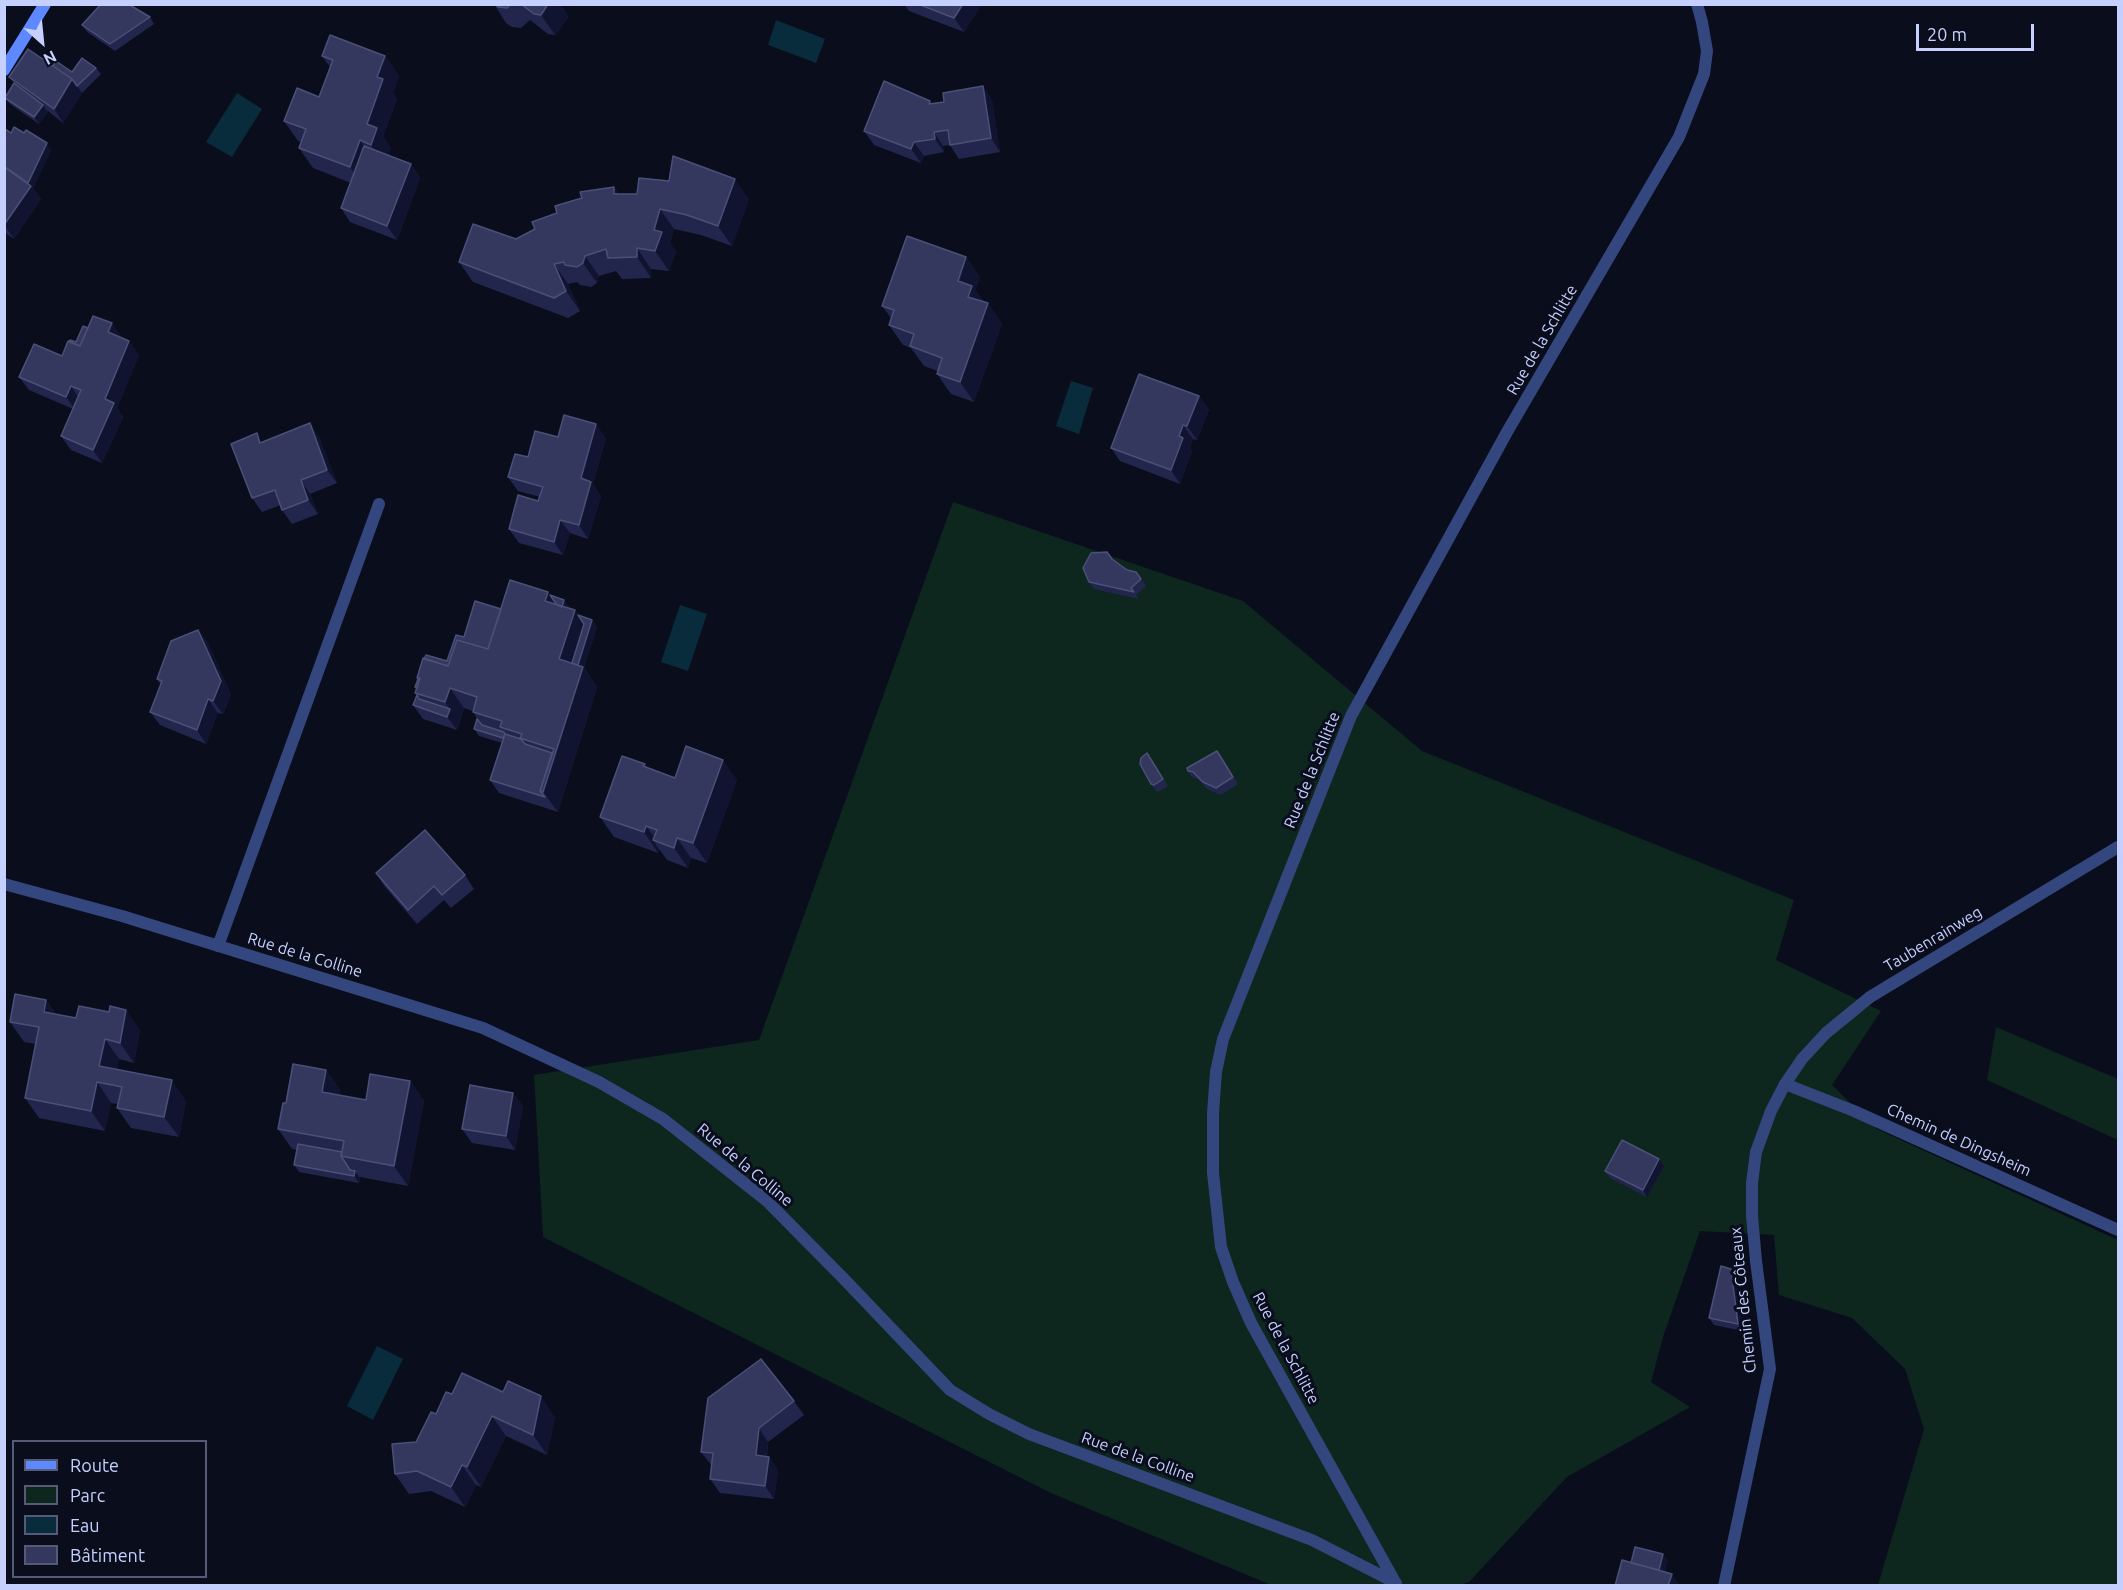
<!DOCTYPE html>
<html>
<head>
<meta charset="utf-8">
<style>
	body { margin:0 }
	#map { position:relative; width:2123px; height:1590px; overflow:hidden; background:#0a0d1c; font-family:Ubuntu,sans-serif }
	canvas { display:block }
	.frame { position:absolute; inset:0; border:6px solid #c6d0ff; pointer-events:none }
	.legend { position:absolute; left:12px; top:1440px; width:195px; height:138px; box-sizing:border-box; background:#0a0d1c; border:2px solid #555b77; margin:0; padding:8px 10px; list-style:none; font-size:18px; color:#c6d0ff }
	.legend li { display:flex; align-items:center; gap:12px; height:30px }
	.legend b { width:30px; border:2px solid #555b77 }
	.north { position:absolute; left:12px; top:12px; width:60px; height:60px; -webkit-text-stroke:4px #0a0d1c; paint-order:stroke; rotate:153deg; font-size:16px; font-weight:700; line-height:24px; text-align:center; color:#c6d0ff }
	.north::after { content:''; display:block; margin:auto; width:21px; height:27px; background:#c6d0ff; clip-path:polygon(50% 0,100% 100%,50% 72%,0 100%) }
	.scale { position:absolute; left:1916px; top:24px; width:118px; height:27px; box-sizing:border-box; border:3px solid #c6d0ff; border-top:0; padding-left:8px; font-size:18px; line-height:21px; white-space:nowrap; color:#c6d0ff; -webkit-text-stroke:4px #0a0d1c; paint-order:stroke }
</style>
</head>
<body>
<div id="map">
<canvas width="2123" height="1590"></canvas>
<div class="frame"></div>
<ul class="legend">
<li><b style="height:8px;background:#5d88ff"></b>Route</li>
<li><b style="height:16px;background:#0d261e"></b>Parc</li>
<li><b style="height:16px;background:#092c3d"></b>Eau</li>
<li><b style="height:16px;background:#34385f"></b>Bâtiment</li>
</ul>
<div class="north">N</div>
<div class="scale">20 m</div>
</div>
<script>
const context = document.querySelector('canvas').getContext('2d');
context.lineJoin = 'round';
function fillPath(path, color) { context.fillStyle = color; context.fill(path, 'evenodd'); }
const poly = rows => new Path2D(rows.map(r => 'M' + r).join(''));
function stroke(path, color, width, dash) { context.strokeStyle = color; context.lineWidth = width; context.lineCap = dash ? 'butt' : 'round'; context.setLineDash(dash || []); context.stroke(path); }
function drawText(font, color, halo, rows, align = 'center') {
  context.font = font + ' Ubuntu,sans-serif'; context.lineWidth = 6; context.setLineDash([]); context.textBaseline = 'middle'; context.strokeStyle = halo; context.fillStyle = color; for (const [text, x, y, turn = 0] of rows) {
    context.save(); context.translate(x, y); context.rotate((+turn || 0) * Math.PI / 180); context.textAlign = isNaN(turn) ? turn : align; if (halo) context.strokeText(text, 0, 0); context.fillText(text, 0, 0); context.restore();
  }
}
fillPath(poly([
	[953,502,1243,601,1422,751,1794,900,1776,960,1881,1011,1832,1085,1877,1129,2118,1240,2118,1585,1878,1585,1924,1429,1905,1369,1852,1318,1779,1295,1774,1235,1700,1231,1663,1337,1651,1382,1690,1407,1567,1477,1469,1582,1456,1586,1271,1585,1051,1493,543,1237,534,1075,759,1040],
	[1996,1027,2118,1079,2118,1140,1987,1080]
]), '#0d261e');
fillPath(poly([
	[776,20,825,39,816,63,768,45],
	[237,93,262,109,232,157,206,142],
	[1071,381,1093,388,1079,434,1056,426],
	[680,605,707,614,688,671,661,662],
	[377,1346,403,1359,373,1420,347,1406]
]), '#092c3d');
stroke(poly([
	[218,946,379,504],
	[1785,1084,1854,1111,2118,1230]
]), '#33467d', 12);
stroke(poly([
	[4,884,122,916,483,1028,599,1082,663,1119,767,1201,845,1280,950,1390,989,1414,1029,1434,1312,1540,1396,1583],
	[1395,1582,1251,1323,1233,1282,1221,1247,1213,1173,1213,1113,1216,1072,1223,1039,1351,716,1507,432,1679,137,1704,74,1707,51,1702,22,1697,4],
	[1724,1586,1770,1369,1756,1261,1752,1216,1752,1183,1756,1152,1771,1111,1785,1084,1802,1059,1826,1033,1870,997,2118,847]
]), '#33467d', 12);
stroke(poly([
	[4,70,45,4]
]), '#5d88ff', 12);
fillPath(poly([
	[494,4,560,4,566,12,568,18,555,35,548,34,530,20,521,28,512,27,506,23],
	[904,4,982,4,964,32,909,11],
	[150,17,154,24,115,51,87,32,82,25],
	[322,56,385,56,399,76,393,93,397,99,383,137,391,148,388,156,411,164,420,178,397,240,350,222,341,208,351,183,313,168,299,148,301,142,298,141,284,121,319,97,330,67],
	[53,66,72,72,96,68,101,74,82,93,63,123,48,111,48,112,39,124,10,104,5,98,14,83,9,77],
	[983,86,992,100,1000,152,959,159,950,145,943,146,944,152,924,156,921,163,874,145,864,131,930,101,932,104,944,102],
	[4,128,11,133,51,150,33,188,41,199,14,239,4,232],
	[614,187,619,194,749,199,732,246,701,235,674,229,670,243,676,252,669,271,651,269,651,278,622,279,616,271,599,276,597,283,591,287,580,285,577,282,568,284,580,311,568,318,473,282,459,262,516,239,535,229,557,213],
	[966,257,980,277,975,290,984,302,988,303,1002,324,974,402,951,394,937,374,938,371,924,366,911,348,903,345,889,325,891,318,882,306],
	[88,328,122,337,129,341,139,355,117,408,123,417,102,463,71,450,61,436,73,409,29,390,19,377,62,356,76,342],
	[1199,396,1209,410,1197,440,1193,439,1190,447,1192,451,1180,484,1120,461,1111,448],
	[319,437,337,483,310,494,318,514,292,524,282,510,281,505,262,512,252,498,263,442],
	[558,437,606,438,593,484,601,496,588,539,570,533,563,555,519,543,509,529,538,501,540,497,518,491,508,477,528,457],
	[1112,559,1127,570,1136,572,1146,586,1136,595,1139,599,1094,589,1089,582],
	[548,592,550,595,564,600,569,607,569,609,575,610,578,615,592,620,597,627,584,667,597,687,558,812,499,793,490,780,502,743,479,736,474,729,477,719,473,711,464,708,457,730,423,719,413,705,417,695,415,693,416,689,415,687,418,679,417,678,447,661,464,637,501,609],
	[198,630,208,643,231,695,223,714,218,713,206,744,160,725,150,712,161,685,157,679],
	[1147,753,1168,786,1158,792,1156,791,1151,784],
	[1222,758,1238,784,1221,795,1207,789,1198,779,1193,778,1188,771],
	[645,764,647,768,675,778,737,780,707,863,691,858,688,868,667,860,659,849,658,853,614,837,600,817],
	[376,873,465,875,474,889,451,908,444,900,417,924,385,887],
	[46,1000,56,1014,140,1030,134,1063,119,1059,117,1070,186,1101,179,1137,131,1128,117,1108,118,1104,111,1103,105,1131,39,1118,25,1098,36,1044,24,1042,10,1022],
	[326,1070,340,1090,339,1095,366,1100,410,1081,424,1101,408,1186,360,1177,359,1183,299,1172,294,1165,297,1150,292,1149,278,1129,286,1103],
	[513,1093,523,1106,515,1150,472,1143,462,1129],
	[1664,1166,1647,1197,1610,1178,1605,1171],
	[1736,1276,1743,1331,1714,1325,1709,1318],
	[452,1394,555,1417,547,1455,506,1436,481,1487,476,1485,465,1507,431,1491,409,1494,395,1474,436,1414],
	[794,1401,804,1415,768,1442,767,1457,769,1457,778,1471,774,1499,720,1493,710,1479,712,1466,701,1452]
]), '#22264c');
fillPath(poly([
	[548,4,560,4,566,12,568,18,555,35,541,15],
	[963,4,982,4,964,32,954,18],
	[385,56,399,76,393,93,397,99,383,137,391,148,385,165,371,145,367,124,377,77],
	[72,79,82,93,63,123,54,109],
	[983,86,992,100,1000,152,991,138],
	[43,105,48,112,39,124,34,117],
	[934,132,943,146,944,152,935,139],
	[360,140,374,160,364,187,350,167],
	[914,142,924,156,921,163,911,149],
	[47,143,51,150,33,188,41,199,14,239,4,225,28,183],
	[411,164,420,178,397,240,387,226],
	[735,179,749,199,732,246,718,226],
	[614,187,628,207,614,194],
	[660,209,674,229,670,243,676,252,669,271,655,251,654,230],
	[637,248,651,269,651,278,637,257],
	[585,256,599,276,597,283,583,263],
	[966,257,980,277,975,290,986,306,982,317,958,281],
	[554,264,568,284,580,311,566,291],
	[988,303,1002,324,974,402,960,382],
	[112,323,122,337,118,346,108,332],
	[129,341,139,355,117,408,123,417,102,463,93,450,105,399],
	[71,386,80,400,75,410,66,397],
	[1199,396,1209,410,1197,440,1187,426],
	[310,423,319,437,337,483,327,470],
	[596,424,606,438,593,484,601,496,588,539,579,525,581,478],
	[1183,425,1193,439,1190,447,1192,451,1180,484,1171,470],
	[301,480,310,494,318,514,308,500],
	[560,520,570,533,563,555,554,542],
	[548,592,562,612,545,601],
	[564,600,569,607,566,617,561,610],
	[575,610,589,630,592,620,597,627,584,667,597,687,558,812,543,792,579,680,559,659],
	[198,630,208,643,231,695,223,714,213,701],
	[450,688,464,708,459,722,445,702],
	[208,699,218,713,206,744,197,730],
	[450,709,459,722,457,730,447,717],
	[723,760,737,780,707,863,693,843],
	[646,826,658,842,653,840,659,849,658,853,644,832],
	[677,838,691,858,688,868,674,848],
	[46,1000,60,1020,44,1012],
	[126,1010,140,1030,134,1063,120,1043],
	[105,1039,119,1059,114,1087,99,1066],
	[326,1070,340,1090,336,1112,322,1092],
	[172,1080,186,1101,179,1137,164,1117],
	[410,1081,424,1101,408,1186,394,1166],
	[97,1082,111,1103,105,1131,91,1111],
	[513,1093,523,1106,515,1150,506,1136],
	[1659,1159,1664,1166,1647,1197,1643,1190],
	[355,1171,360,1178,359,1183,354,1176],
	[1731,1269,1736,1276,1743,1331,1738,1324],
	[541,1396,555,1417,547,1455,533,1435],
	[492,1416,506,1436,481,1487,467,1467],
	[759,1428,768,1442,765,1469,756,1455],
	[769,1457,778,1471,774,1499,765,1486],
	[462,1465,476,1485,465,1507,451,1487],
	[1663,1554,1668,1561,1664,1577,1659,1570],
	[1672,1574,1680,1586,1668,1586]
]), '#111430');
const building = poly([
	[101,4,128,4,150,17,110,44,82,25,101,4],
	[495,4,511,4,507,8,498,7,495,4],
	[521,4,548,4,541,15,534,14,521,4],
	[918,4,963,4,954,18,918,4],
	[330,35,385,56,377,77,383,79,367,124,377,128,371,145,360,140,350,167,299,148,306,129,284,121,297,88,319,97,333,60,322,56,330,35],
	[28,49,72,79,54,109,9,77,28,49],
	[82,58,96,68,77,86,72,79,53,66,56,61,72,72,82,58],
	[884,81,930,101,929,104,944,102,943,93,983,86,991,138,950,145,948,130,934,132,935,139,914,142,911,149,864,131,884,81],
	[14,83,43,105,34,117,5,98,14,83],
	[14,127,24,133,26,130,47,143,28,183,4,166,4,128,11,133,14,127],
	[364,146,411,164,387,226,341,208,364,146],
	[673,156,735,179,718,226,687,215,660,209,654,230,662,232,655,251,637,248,637,257,608,258,606,249,585,256,583,263,577,267,565,265,564,262,554,264,566,291,554,298,459,262,473,224,516,239,535,229,532,222,557,213,555,206,582,198,580,192,614,187,614,194,637,194,639,178,669,181,673,156],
	[4,167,31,186,4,225,4,167],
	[907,236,966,257,958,281,972,286,968,297,988,303,960,382,937,374,942,358,910,346,914,334,889,325,894,310,882,306,907,236],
	[93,316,112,323,108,332,129,341,105,399,114,403,93,450,61,436,81,390,71,386,66,397,19,377,34,344,62,356,68,341,80,346,93,316],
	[83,326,88,328,80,346,69,342,70,340,76,342,83,326],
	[1139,374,1199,396,1187,426,1183,425,1179,436,1183,438,1171,470,1111,448,1139,374],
	[564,415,596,424,581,478,591,482,579,525,560,520,554,542,509,529,518,495,538,501,543,487,508,477,515,454,528,457,535,431,558,437,564,415],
	[310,423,327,470,301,480,308,500,282,510,275,490,252,498,231,444,257,433,260,443,310,423],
	[1107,552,1112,559,1127,570,1136,572,1141,579,1131,588,1134,592,1089,582,1083,568,1091,553,1107,552],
	[510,580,548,592,545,601,575,610,559,659,583,667,543,792,540,791,554,749,520,738,522,734,500,727,502,721,473,712,477,697,450,688,445,702,415,693,420,678,417,678,423,658,448,666,457,640,488,649,510,580],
	[550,595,564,600,562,607,557,605,550,595],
	[475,601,501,609,488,649,457,640,448,666,424,659,426,655,447,661,456,635,464,637,475,601],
	[578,615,592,620,578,665,572,663,584,624,578,615],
	[198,630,221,681,213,701,208,699,197,730,150,712,162,681,157,679,171,641,198,630],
	[418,679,419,681,417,688,415,687,418,679],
	[417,695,419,699,450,709,447,717,413,705,417,695],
	[477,719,482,725,504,732,505,734,503,738,474,729,477,719],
	[505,734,521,739,525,744,552,753,540,791,545,797,490,780,505,734],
	[686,746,723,760,693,843,677,838,674,848,653,840,657,830,646,826,644,832,600,817,622,756,645,764,643,766,675,778,686,746],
	[1217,751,1233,777,1216,788,1203,782,1193,772,1188,771,1187,768,1217,751],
	[1147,753,1163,779,1154,785,1151,784,1140,764,1141,758,1147,753],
	[425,830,465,875,442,895,434,886,408,910,376,873,425,830],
	[15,994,46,1000,44,1012,76,1018,79,1006,109,1012,110,1006,126,1010,120,1043,105,1039,99,1066,172,1080,164,1117,117,1108,122,1087,97,1082,91,1111,25,1098,39,1027,10,1022,15,994],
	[293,1064,326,1070,322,1092,366,1100,370,1074,410,1081,394,1166,341,1156,344,1141,278,1129,283,1103,286,1103,293,1064],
	[470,1085,513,1093,506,1136,462,1129,470,1085],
	[1622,1140,1659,1159,1643,1190,1605,1171,1622,1140],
	[298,1144,342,1152,341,1156,350,1170,355,1171,354,1176,294,1165,298,1144],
	[1721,1266,1731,1269,1738,1324,1709,1318,1721,1266],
	[761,1359,794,1401,759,1428,756,1455,769,1457,765,1486,710,1479,713,1453,701,1452,708,1398,761,1359],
	[462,1373,503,1392,508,1381,541,1396,533,1435,492,1416,467,1467,462,1465,451,1487,417,1471,395,1474,392,1444,416,1442,431,1412,436,1414,446,1392,452,1394,462,1373],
	[1635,1547,1663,1554,1659,1570,1631,1563,1635,1547],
	[1622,1560,1672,1574,1668,1586,1615,1586,1622,1560]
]);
fillPath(building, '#34385f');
stroke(building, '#4b5078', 1.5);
drawText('16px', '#c6d0ff', '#0a0d1c', [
	["Rue de la Schlitte",1542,340,-60],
	["Rue de la Schlitte",1312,770,-68],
	["Taubenrainweg",1933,939,-31],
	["Rue de la Colline",305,955,17],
	["Chemin de Dingsheim",1959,1140,24],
	["Rue de la Colline",745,1165,40],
	["Chemin des Côteaux",1743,1300,-96],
	["Rue de la Schlitte",1286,1348,62],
	["Rue de la Colline",1138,1457,20]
]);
</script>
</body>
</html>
